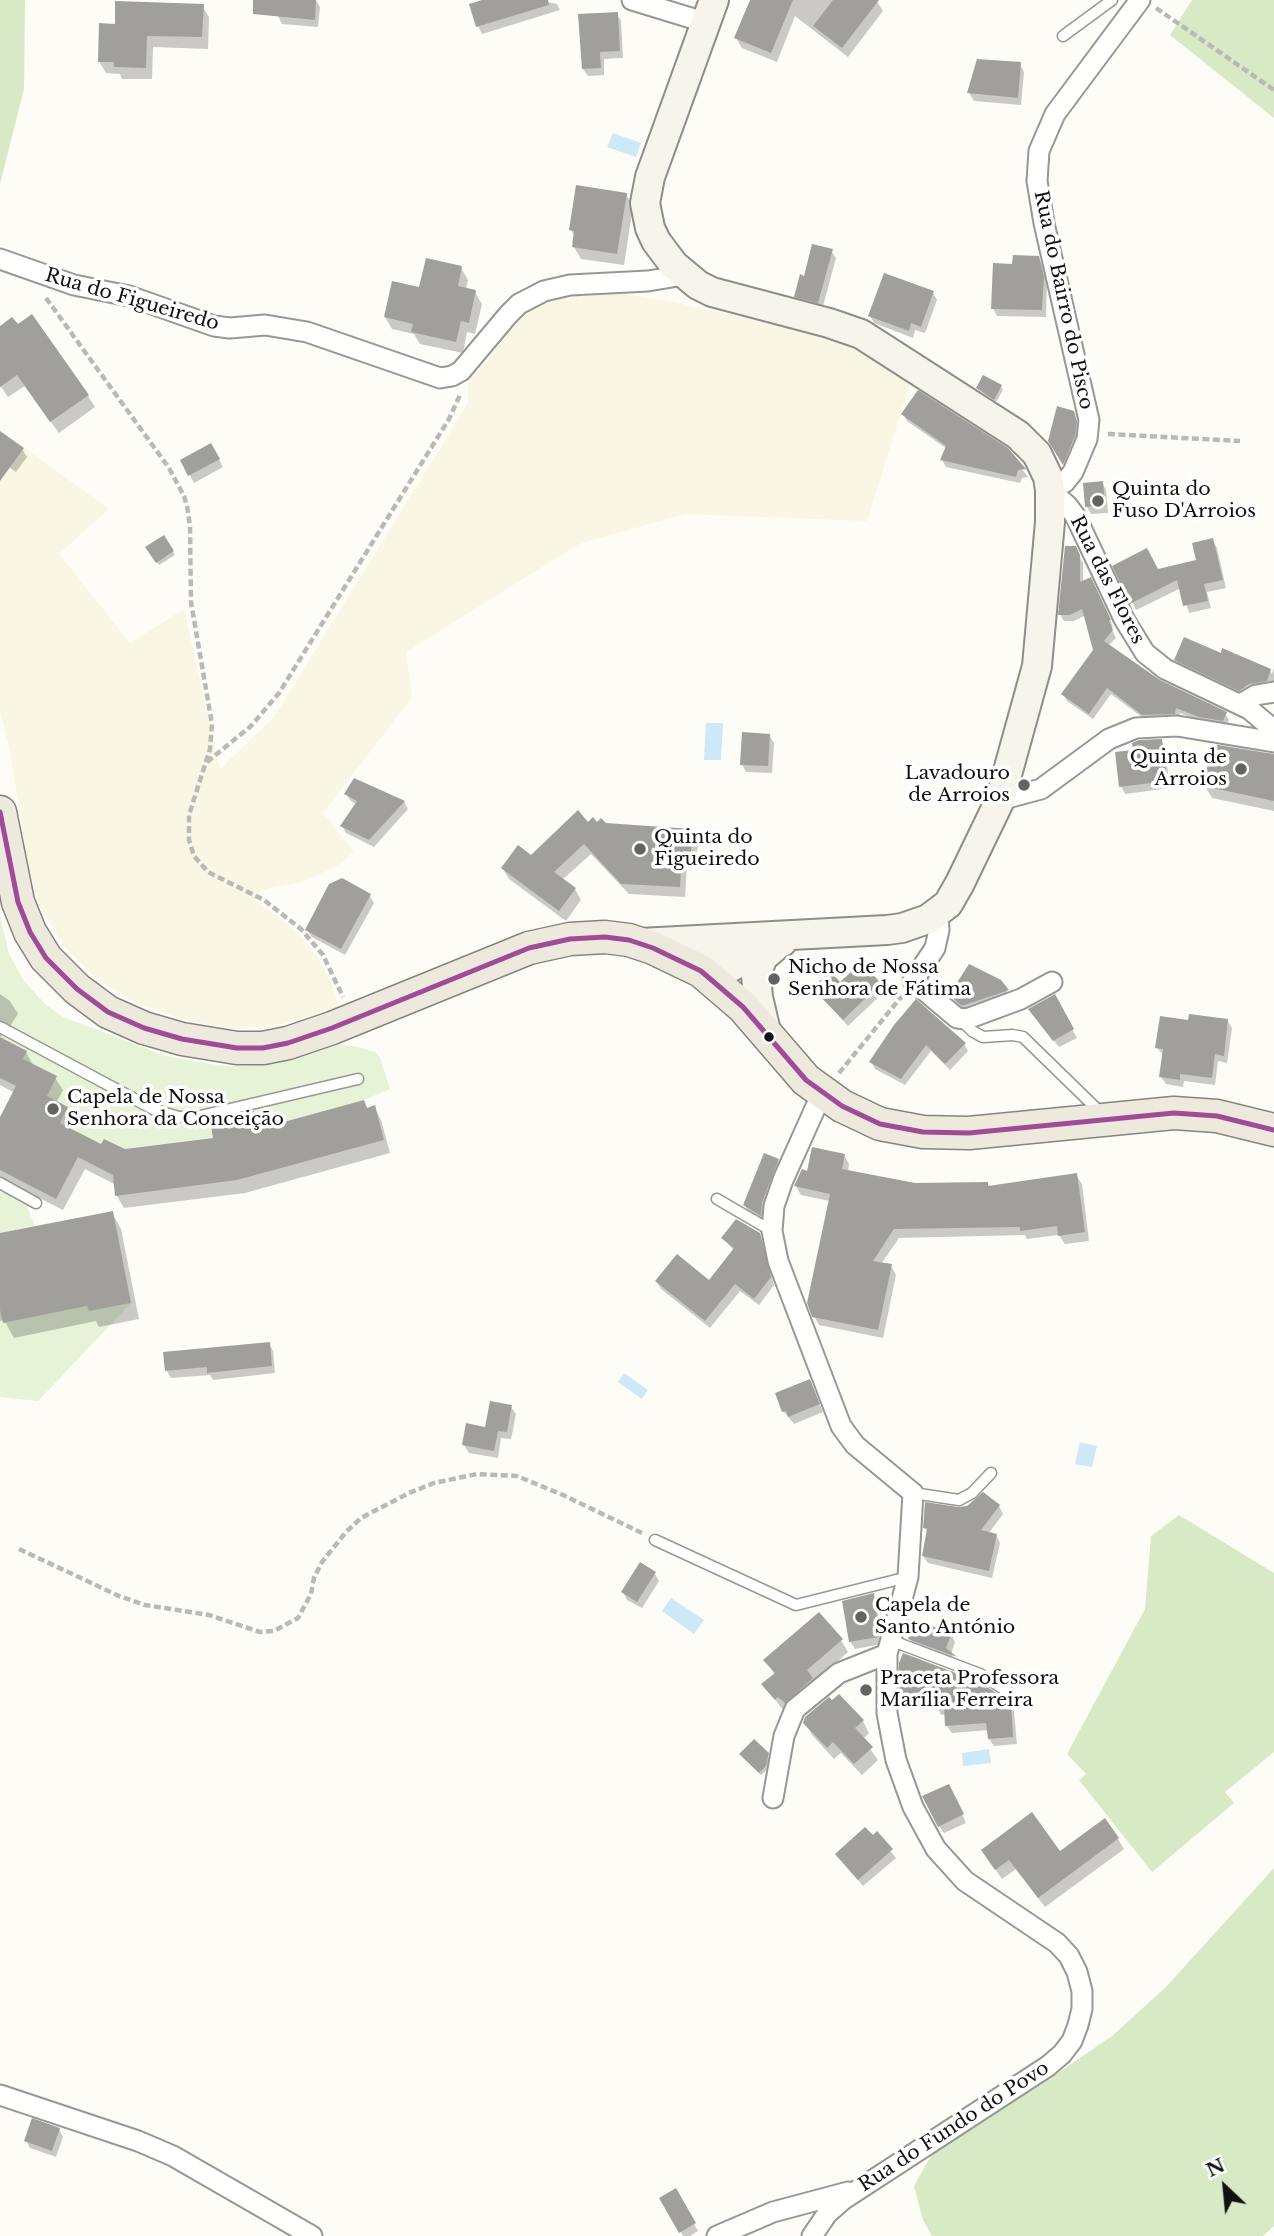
<!DOCTYPE html>
<html>
<head>
<meta charset="utf-8">
<style>
	body { margin:0 }
	#map { position:relative; width:1274px; height:2236px; overflow:hidden; background:#fdfcf7; font-family:"Libre Baskerville",serif }
	canvas { display:block }
	.north { position:absolute; left:1190px; top:2152px; width:70px; height:70px; -webkit-text-stroke:5px #fff; paint-order:stroke; rotate:334deg; font-size:19px; font-weight:700; line-height:28px; text-align:center; color:#111 }
	.north::after { content:''; display:block; margin:auto; width:24px; height:32px; background:#111; clip-path:polygon(50% 0,100% 100%,50% 72%,0 100%) }
</style>
</head>
<body>
<div id="map">
<canvas width="1274" height="2236"></canvas>
<div class="north">N</div>
</div>
<script>
const context = document.querySelector('canvas').getContext('2d');
context.lineJoin = 'round';
function fillPath(path, color) { context.fillStyle = color; context.fill(path, 'evenodd'); }
const poly = rows => new Path2D(rows.map(r => 'M' + r).join(''));
function stroke(path, color, width, dash) { context.strokeStyle = color; context.lineWidth = width; context.lineCap = dash ? 'butt' : 'round'; context.setLineDash(dash || []); context.stroke(path); }
function drawText(font, color, halo, rows, align = 'center') {
  context.font = font + ' "Libre Baskerville",serif'; context.lineWidth = 7; context.setLineDash([]); context.textBaseline = 'middle'; context.strokeStyle = halo; context.fillStyle = color; for (const [text, x, y, turn = 0] of rows) {
    context.save(); context.translate(x, y); context.rotate((+turn || 0) * Math.PI / 180); context.textAlign = isNaN(turn) ? turn : align; if (halo) context.strokeText(text, 0, 0); context.fillText(text, 0, 0); context.restore();
  }
}
fillPath(poly([
	[580,291,613,292,669,301,843,340,877,355,911,381,867,521,685,514,579,544,406,652,412,697,323,813,354,851,340,864,320,874,301,882,261,890,254,900,284,921,303,939,319,959,330,981,339,1007,283,1024,236,1029,188,1021,135,1003,94,976,64,946,39,906,28,865,10,750,0,711,0,430,109,509,59,554,130,643,184,609,220,769,274,717,468,403,468,383,527,312,551,297]
]), '#f9f7e4');
fillPath(poly([
	[0,916,9,954,24,981,46,1005,63,1017,166,1056,223,1066,258,1065,339,1044,359,1047,375,1052,380,1058,390,1089,364,1100,258,1129,253,1108,209,1118,213,1138,125,1149,105,1139,101,1144,60,1123,68,1107,47,1096,23,1059,27,1051,0,1037],
	[0,1187,26,1204,35,1226,0,1233],
	[131,1303,38,1401,0,1397,0,1310,3,1323,87,1306,89,1311]
]), '#e7f3d7');
fillPath(poly([
	[0,0,25,0,24,89,0,184],
	[1192,0,1274,0,1274,118,1170,35],
	[1179,1515,1274,1573,1274,1752,1225,1792,1234,1803,1152,1872,1079,1780,1086,1774,1067,1754,1145,1609,1151,1536],
	[1274,1868,1274,2226,1263,2236,932,2236,923,2220,914,2186,932,2154,972,2124,1058,2073,1112,2036,1165,1988]
]), '#d8eac5');
fillPath(poly([
	[613,133,641,143,636,157,607,147],
	[706,723,723,723,721,760,704,760],
	[624,1373,648,1390,642,1399,618,1382],
	[1080,1442,1097,1446,1092,1467,1075,1464],
	[671,1598,704,1620,694,1634,662,1611],
	[989,1749,991,1763,963,1766,962,1753]
]), '#cde8f7');
fillPath(poly([
	[279,0,316,0,320,7,318,27,282,24,278,16],
	[488,0,535,0,557,4,560,10,482,34,478,26],
	[752,0,876,0,883,11,848,57,795,16,777,62,742,48,736,38],
	[202,6,209,17,208,49,153,47,152,79,122,79,120,74,106,73,99,61,116,25],
	[617,14,621,21,623,58,604,59,604,75,588,76,583,69],
	[979,61,1020,64,1024,72,1021,105,974,101,969,93],
	[626,194,633,206,624,265,581,259,574,247,575,237,571,230],
	[831,251,836,258,822,310,801,304,796,296,805,278],
	[1038,257,1042,265,1047,286,1046,317,997,316,993,308,1014,265],
	[461,268,468,280,466,290,475,292,482,304,475,334,467,332,463,353,420,344,414,334,392,329,385,317,421,289],
	[933,293,937,300,925,333,915,330,913,338,874,323,870,316],
	[0,328,88,396,95,407,59,433,25,386,8,397,0,385],
	[1001,387,1003,390,996,402,978,388],
	[1073,412,1080,430,1068,470,1050,441],
	[903,414,1006,449,1028,477,1022,478,1020,483,946,467,942,460,947,449,907,421],
	[0,433,22,449,27,457,16,472,0,460],
	[211,445,223,467,194,483,182,460],
	[1102,483,1106,490,1108,513,1091,514,1087,507],
	[164,538,175,555,159,565,148,548],
	[1212,540,1217,548,1226,588,1207,592,1211,608,1189,613,1181,588,1136,610,1115,566,1157,570,1198,561],
	[1075,548,1083,563,1083,583,1094,585,1113,627,1111,628,1116,638,1108,646,1159,682,1225,713,1229,720,1226,727,1204,723,1180,713,1178,720,1147,721,1111,694,1093,719,1067,701,1063,694,1094,650,1086,615,1074,621,1064,621,1060,614],
	[1221,655,1270,670,1272,674,1274,668,1274,686,1244,698,1181,667,1176,660],
	[769,735,774,743,772,773,746,772,742,764],
	[1161,741,1165,749,1170,788,1125,794,1121,786,1135,751],
	[1274,755,1274,811,1212,798,1205,786],
	[355,780,404,802,408,809,374,847,346,833,342,826,357,805,351,801,346,794],
	[588,824,691,830,698,841,696,865,687,865,685,897,629,894,591,854,562,880,575,889,581,900,566,921,509,879,503,869,531,857],
	[369,895,374,903,345,955,312,937,307,930],
	[864,968,884,992,848,1026,814,988,840,984,855,977],
	[1000,981,1012,998,971,1013,956,1003,951,995],
	[0,994,10,1001,18,1014,6,1032,0,1037],
	[1054,997,1077,1038,1059,1047,1035,1017],
	[1227,1020,1232,1028,1227,1063,1218,1061,1215,1085,1184,1081,1183,1087,1166,1084,1161,1077,1164,1056,1157,1048,1189,1022],
	[895,1026,964,1044,968,1051,950,1070,931,1051,905,1085,875,1069,871,1062],
	[0,1039,26,1052,33,1065,55,1078,63,1090,56,1103,67,1108,74,1121,70,1130,102,1146,124,1151,215,1139,253,1113,261,1129,364,1102,368,1109,374,1107,381,1120,390,1153,245,1193,124,1208,117,1196,116,1185,85,1169,63,1210,0,1178,0,1121,15,1093,0,1085],
	[844,1155,849,1164,848,1172,915,1185,987,1183,989,1188,1076,1175,1082,1184,1089,1241,1065,1244,1059,1235,1027,1239,1025,1235,899,1238,881,1264,891,1266,896,1275,883,1338,819,1325,814,1316,830,1201,801,1195,796,1186,808,1173],
	[778,1161,782,1168,765,1222,749,1213,745,1205],
	[112,1213,121,1229,139,1319,99,1327,96,1321,14,1338,4,1320,0,1321,0,1235],
	[759,1234,763,1242,774,1285,759,1305,740,1291,710,1328,661,1289,657,1282,710,1283,734,1251,723,1238],
	[269,1344,273,1351,275,1373,213,1380,210,1375,171,1378,167,1371],
	[813,1389,823,1412,794,1424,783,1411],
	[511,1407,516,1414,511,1439,501,1438,498,1458,469,1453,464,1445],
	[999,1506,1003,1514,988,1534,996,1535,1000,1543,992,1578,928,1563,923,1556,928,1533,925,1527,958,1509],
	[655,1574,659,1581,642,1608,627,1600,623,1592],
	[873,1595,877,1603,882,1644,855,1649,850,1641],
	[951,1634,955,1642,951,1654,958,1663,914,1646,910,1639],
	[841,1640,848,1652,783,1710,764,1685,775,1675,766,1660],
	[904,1655,1009,1704,1014,1712,1017,1744,994,1746,989,1739,989,1730,952,1733,947,1726,946,1714,941,1715,936,1704,905,1707,901,1699],
	[863,1721,869,1733,863,1739,878,1760,862,1775,841,1753,834,1759,812,1735,805,1722],
	[767,1754,769,1758,767,1770,761,1775,743,1757],
	[953,1793,966,1823,944,1833,939,1826],
	[877,1834,896,1858,863,1886,842,1862],
	[1118,1839,1124,1849,1045,1907,1016,1869,1002,1879,989,1860,1060,1853],
	[59,2129,63,2137,56,2157,30,2148,26,2140],
	[675,2191,698,2231,690,2236,683,2236,662,2198]
]), '#0003');
fillPath(poly([
	[253,0,316,0,315,20,253,14],
	[482,0,548,0,549,5,476,27,469,4],
	[750,0,793,0,771,53,734,38],
	[833,0,879,0,842,48,813,26],
	[115,1,204,4,202,37,147,36,146,68,114,67,114,62,98,62,99,23,115,24],
	[618,12,620,51,600,52,601,68,582,69,578,14],
	[977,59,1021,62,1018,98,967,93],
	[576,185,627,193,617,254,572,247,574,231,569,230],
	[812,244,833,249,818,303,794,297,800,274,804,276],
	[1013,255,1039,256,1044,277,1042,310,991,309,993,263,1012,264],
	[426,258,462,266,458,286,476,290,469,323,461,321,456,342,411,332,413,324,384,317,392,281,419,287],
	[884,273,934,291,921,327,911,323,909,331,868,316],
	[32,314,89,395,50,422,17,375,0,387,0,326,12,317,18,324],
	[983,375,1002,385,994,400,976,388],
	[918,390,1008,448,1026,469,1018,470,1016,477,940,460,946,446,901,414],
	[1057,406,1074,411,1077,421,1075,436,1063,465,1048,441],
	[0,431,24,448,0,481],
	[211,443,220,459,188,476,180,460],
	[1103,481,1105,506,1085,507,1083,483],
	[164,535,174,551,156,563,145,547],
	[1213,538,1223,580,1204,584,1208,601,1183,606,1177,580,1130,604,1112,566,1147,548,1158,569,1196,560,1192,543],
	[1065,546,1076,546,1080,555,1080,582,1091,577,1111,620,1109,621,1113,630,1104,641,1160,680,1227,712,1223,721,1199,717,1176,708,1175,714,1142,715,1107,688,1089,714,1061,694,1093,650,1082,609,1070,615,1058,615],
	[1184,637,1221,653,1222,648,1271,669,1267,681,1249,684,1239,691,1174,660],
	[742,732,770,734,768,766,740,765],
	[1162,739,1167,781,1119,787,1115,752,1133,750,1132,743,1139,740],
	[1212,744,1274,754,1274,801,1203,786],
	[354,778,405,801,369,840,340,826,357,801,344,794],
	[578,810,588,822,593,817,597,822,601,818,606,823,692,829,691,855,682,854,680,887,621,884,584,844,554,872,576,888,559,911,501,868,518,845,531,855],
	[342,878,371,894,341,949,305,930,329,884],
	[969,964,1001,980,1009,990,962,1006,949,995],
	[864,966,881,983,843,1020,812,988,830,971,840,982,852,971,855,975],
	[1055,994,1074,1029,1053,1041,1028,1009],
	[916,999,966,1043,945,1064,926,1045,901,1079,869,1062,894,1025],
	[1189,1014,1228,1019,1224,1056,1215,1054,1212,1078,1180,1074,1180,1080,1159,1077,1163,1049,1155,1048,1160,1016,1188,1020],
	[0,1037,27,1051,23,1059,57,1076,47,1096,68,1107,60,1123,101,1144,104,1139,125,1149,213,1138,210,1121,254,1111,258,1129,364,1100,367,1108,375,1105,384,1140,237,1180,115,1196,113,1175,78,1157,56,1199,0,1170,0,1117,16,1086,0,1078],
	[812,1147,845,1154,842,1169,915,1183,988,1182,988,1186,1077,1173,1085,1232,1058,1236,1057,1226,1020,1231,1020,1227,894,1229,873,1261,892,1264,878,1330,812,1317,807,1303,830,1194,794,1186,802,1169,807,1171],
	[764,1153,779,1159,762,1202,761,1216,743,1205],
	[113,1211,131,1303,89,1311,87,1306,3,1323,0,1310,0,1233],
	[736,1219,760,1233,771,1277,754,1299,735,1284,705,1321,655,1281,677,1254,709,1280,734,1248,721,1238],
	[270,1342,272,1366,207,1373,207,1367,165,1371,163,1352],
	[810,1379,820,1404,788,1417,786,1411,782,1412,775,1393],
	[490,1401,512,1405,507,1432,498,1431,494,1451,462,1445,466,1423,485,1427],
	[983,1492,1000,1505,981,1530,997,1534,989,1571,922,1556,927,1529,923,1528,925,1502,958,1507,967,1506],
	[640,1562,656,1572,637,1602,621,1592],
	[874,1593,879,1637,849,1642,842,1601],
	[819,1612,843,1639,807,1670,813,1678,785,1703,778,1697,775,1700,761,1684,775,1673,763,1660],
	[915,1620,952,1633,946,1648,957,1657,908,1639],
	[903,1653,977,1681,1005,1698,1011,1703,1013,1737,988,1739,986,1723,945,1726,944,1707,935,1708,934,1697,899,1700,899,1663],
	[839,1694,864,1720,855,1728,873,1747,854,1764,833,1742,827,1748,803,1723,805,1717,829,1697,832,1700],
	[754,1739,769,1753,766,1766,759,1773,739,1754],
	[949,1784,964,1814,938,1827,922,1796],
	[1032,1812,1060,1851,1105,1818,1119,1838,1038,1898,1009,1860,995,1870,981,1850],
	[865,1827,873,1835,877,1831,893,1849,858,1880,835,1854],
	[32,2118,60,2128,52,2151,24,2141],
	[676,2188,696,2223,679,2233,659,2198]
]), '#a19f9c');
const lane = poly([
	[1063,36,1112,0],
	[960,1019,972,1031,983,1037,1013,1035,1023,1037,1100,1112],
	[0,1027,155,1110,179,1117,196,1117,358,1079],
	[0,1183,36,1203],
	[717,1199,772,1231],
	[913,1493,959,1500,972,1493,991,1473],
	[655,1540,796,1605,908,1577],
	[890,1640,980,1674,1007,1691]
]);
const street = poly([
	[632,0,704,22],
	[1140,0,1055,114,1039,151,1037,181,1044,223,1089,420,1087,439,1073,472,1065,482,1050,490,1067,505,1076,517,1124,619,1145,653,1165,669,1249,709,1274,730],
	[0,259,74,285,129,296,214,326,230,328,265,325,307,332,440,378,452,376,461,371,508,315,519,304,544,291,570,285,648,281,684,275],
	[1241,704,1256,695,1274,692],
	[1000,800,1041,789,1109,739,1136,728,1177,726,1274,742],
	[938,913,939,930,935,948,913,981,957,1018,967,1019,1021,999,1052,982],
	[773,1798,784,1736,795,1709,839,1673,887,1654],
	[0,2095,138,2141,173,2156,312,2236],
	[717,2236,773,2212,848,2192],
	[812,2236,827,2214,844,2199,1048,2066,1062,2054,1072,2041,1078,2025,1082,2009,1082,1991,1077,1972,1069,1956,1057,1943,965,1881,936,1849,913,1807,896,1760,887,1713,887,1654,908,1577,913,1493,855,1445,841,1426,778,1261,772,1231,774,1206,783,1180,822,1093]
]);
const secondary = poly([
	[746,940,717,955,710,966,711,978,751,956,782,942],
	[640,943,887,930,902,928,928,919,948,904,960,883,1000,800,1037,666,1050,522,1050,490,1048,477,1037,454,1018,435,861,334,829,323,712,292,698,285,674,265,656,241,650,228,645,203,650,177,714,0],
	[767,1036,758,997,756,975,763,957,777,945]
]);
const primary = poly([
	[0,812,18,902,30,932,46,958,77,989,108,1012,144,1028,182,1039,237,1048,263,1048,288,1043,332,1028,529,948,570,939,605,937,629,940,653,948,701,971,743,1007,806,1080,842,1106,880,1124,923,1132,969,1133,1174,1113,1217,1116,1274,1130]
]);
stroke(lane, '#979795', 13);
stroke(street, '#979795', 23);
stroke(secondary, '#8e8d8b', 32);
stroke(primary, '#858482', 35);
stroke(poly([
	[1156,8,1274,90],
	[46,298,169,468,184,496,187,506,190,526,191,602,212,724,210,749,189,815,189,840,194,856,208,872,264,900,301,929,323,955,343,997],
	[1108,434,1240,441],
	[207,762,251,726,279,693,449,419,460,395],
	[839,1073,902,996],
	[19,1549,119,1596,145,1605,209,1615,260,1632,274,1631,298,1618,311,1594,314,1578,322,1562,346,1532,361,1518,409,1493,434,1483,477,1474,517,1476,563,1495,642,1533]
]), '#b9b9b8', 4.5, [7, 3.5]);
stroke(lane, '#fffffe', 10);
stroke(street, '#fffffe', 19);
stroke(secondary, '#f6f4eb', 28);
stroke(primary, '#ede9dc', 32);
stroke(poly([
	[0,812,18,902,30,932,46,958,77,989,108,1012,144,1028,182,1039,237,1048,263,1048,288,1043,332,1028,529,948,570,939,605,937,629,940,653,948,701,971,743,1007,806,1080,842,1106,880,1124,923,1132,969,1133,1174,1113,1217,1116,1274,1130]
]), '#a04b97', 5);
for (const [x, y, r, color] of [
	[1098,501,7,"#646362"],
	[1241,769,7,"#646362"],
	[1024,785,7,"#646362"],
	[640,849,7,"#646362"],
	[774,979,7,"#646362"],
	[769,1037,6,"#111"],
	[53,1109,7,"#646362"],
	[861,1617,7,"#646362"],
	[866,1690,7,"#646362"]
]) { const dot = new Path2D(); dot.arc(x, y, r, 0, 2 * Math.PI); context.fillStyle = color; context.fill(dot); stroke(dot, '#fff', 2.5); }
drawText('19px', '#111', '#fff', [
	["Rua do Figueiredo",132,300,16],
	["Rua do Bairro do Pisco",1063,300,78],
	["Rua das Flores",1107,580,63],
	["Rua do Fundo do Povo",954,2127,-33]
]);
drawText('19px', '#111', '#fff', [
	["Quinta do",1112,490],
	["Fuso D'Arroios",1112,512],
	["Quinta de",1227,758,"right"],
	["Arroios",1227,780,"right"],
	["Lavadouro",1010,774,"right"],
	["de Arroios",1010,796,"right"],
	["Quinta do",654,838],
	["Figueiredo",654,860],
	["Nicho de Nossa",788,968],
	["Senhora de Fátima",788,990],
	["Capela de Nossa",67,1098],
	["Senhora da Conceição",67,1120],
	["Capela de",875,1606],
	["Santo António",875,1628],
	["Praceta Professora",880,1679],
	["Marília Ferreira",880,1701]
], 'left');
</script>
</body>
</html>
